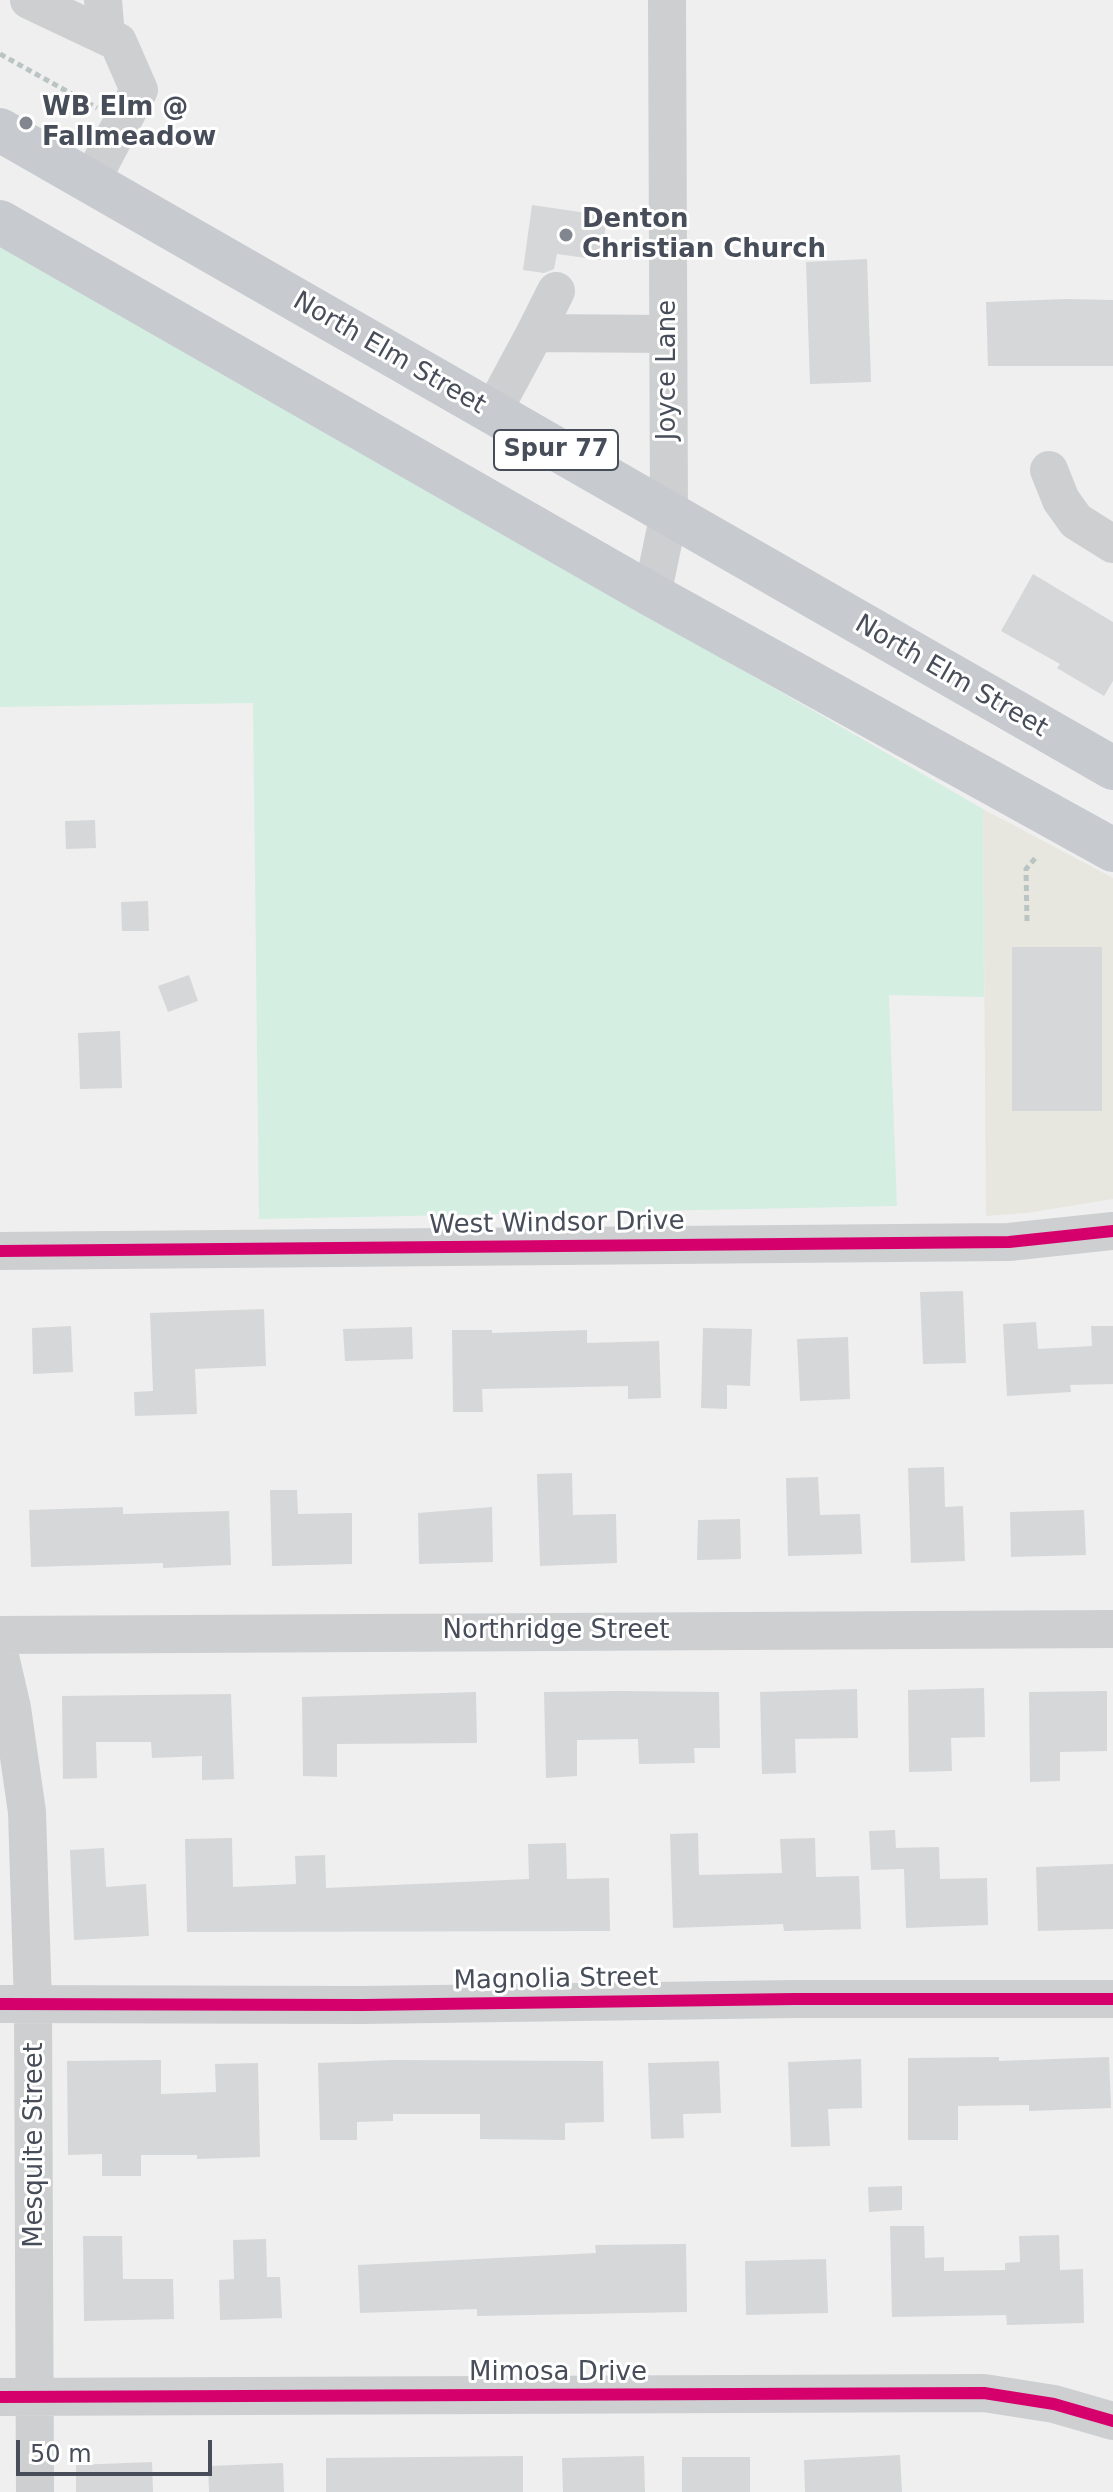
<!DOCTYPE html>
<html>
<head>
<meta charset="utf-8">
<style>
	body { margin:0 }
	#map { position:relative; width:1113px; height:2492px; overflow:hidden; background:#efefef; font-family:"DejaVu Sans",sans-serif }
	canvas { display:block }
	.scale { position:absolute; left:16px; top:2440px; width:196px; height:36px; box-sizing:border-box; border:4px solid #474e5a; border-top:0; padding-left:10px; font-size:24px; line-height:28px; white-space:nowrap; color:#474e5a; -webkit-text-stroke:6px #fff; paint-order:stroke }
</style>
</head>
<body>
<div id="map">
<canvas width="1113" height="2492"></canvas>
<div class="scale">50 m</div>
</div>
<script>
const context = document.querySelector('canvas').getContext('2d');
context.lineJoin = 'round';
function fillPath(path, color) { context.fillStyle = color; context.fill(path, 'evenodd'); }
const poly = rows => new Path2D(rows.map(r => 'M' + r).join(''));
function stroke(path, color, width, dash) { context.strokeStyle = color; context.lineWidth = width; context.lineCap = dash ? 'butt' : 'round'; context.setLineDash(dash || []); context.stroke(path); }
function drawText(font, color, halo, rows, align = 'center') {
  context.font = font + ' "DejaVu Sans",sans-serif'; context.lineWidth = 6; context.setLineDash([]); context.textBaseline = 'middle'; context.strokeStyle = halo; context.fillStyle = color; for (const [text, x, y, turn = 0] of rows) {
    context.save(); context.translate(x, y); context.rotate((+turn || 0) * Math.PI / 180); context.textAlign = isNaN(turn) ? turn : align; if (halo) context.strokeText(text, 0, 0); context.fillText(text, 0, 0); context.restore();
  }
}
fillPath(poly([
	[983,809,1113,878,1113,1199,1028,1213,986,1216]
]), '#e8e7df');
fillPath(poly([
	[0,240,983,809,984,997,889,995,897,1206,259,1219,253,703,0,707]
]), '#d4eee2');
fillPath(poly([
	[532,205,607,216,601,260,557,254,554,269,544,273,523,270],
	[867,259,871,382,810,384,806,262],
	[1067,299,1113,300,1113,366,988,366,986,302],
	[1033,574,1113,622,1113,681,1104,696,1057,668,1060,664,1001,631],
	[95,820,96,848,66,849,65,821],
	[148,901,149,931,122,931,121,902],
	[1012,947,1102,947,1102,1111,1012,1111],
	[189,975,198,1001,168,1012,158,986],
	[120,1031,122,1088,80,1089,78,1033],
	[963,1291,966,1363,923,1364,920,1292],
	[264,1309,266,1366,195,1369,197,1414,135,1416,134,1392,153,1391,150,1313],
	[1036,1322,1038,1349,1092,1346,1091,1326,1113,1326,1113,1384,1070,1385,1071,1392,1007,1396,1003,1324],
	[71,1326,73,1372,33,1374,32,1328],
	[412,1327,413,1359,345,1361,343,1329],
	[703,1328,752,1329,750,1386,727,1385,727,1409,701,1408],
	[452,1330,492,1330,492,1333,587,1330,587,1343,659,1341,661,1398,628,1399,628,1386,482,1389,483,1412,453,1412],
	[848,1337,850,1399,800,1401,797,1339],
	[944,1467,945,1507,963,1506,965,1561,911,1563,908,1468],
	[572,1473,573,1515,616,1514,617,1563,540,1566,537,1474],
	[818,1477,820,1515,860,1514,862,1554,788,1556,786,1478],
	[270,1490,297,1490,298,1514,352,1513,352,1564,272,1566],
	[123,1507,123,1514,229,1511,231,1565,163,1568,163,1563,31,1567,29,1510],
	[492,1507,493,1562,419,1564,418,1513],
	[1084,1510,1086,1555,1011,1557,1010,1512],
	[740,1519,741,1559,697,1560,698,1520],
	[984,1688,985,1737,951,1738,952,1771,909,1772,908,1690],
	[857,1689,858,1738,795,1739,796,1773,762,1774,760,1692],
	[619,1691,719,1692,720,1748,694,1748,695,1763,639,1764,638,1739,577,1740,577,1776,546,1778,544,1692],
	[1107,1691,1107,1751,1060,1752,1060,1781,1030,1782,1029,1692],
	[476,1692,477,1743,337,1744,337,1777,303,1776,302,1697],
	[231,1694,234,1779,202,1780,202,1756,152,1758,151,1742,96,1742,97,1778,63,1779,62,1696],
	[895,1830,896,1848,939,1847,940,1879,987,1878,988,1925,906,1928,904,1869,871,1870,869,1831],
	[698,1833,699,1875,782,1873,780,1839,815,1838,816,1877,859,1876,861,1929,784,1931,783,1924,673,1928,670,1834],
	[232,1838,233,1887,296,1884,295,1856,325,1855,326,1888,529,1879,528,1844,566,1843,567,1879,609,1878,610,1931,187,1932,185,1839],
	[104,1848,106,1887,146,1884,149,1936,74,1940,70,1850],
	[1113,1864,1113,1929,1038,1931,1036,1867],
	[999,2057,999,2061,1109,2057,1111,2108,1029,2111,1029,2105,958,2106,958,2140,908,2140,908,2058],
	[861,2059,862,2108,828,2109,830,2146,791,2147,788,2062],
	[161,2060,161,2094,216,2092,215,2064,258,2063,260,2157,197,2159,197,2155,141,2155,141,2176,102,2176,102,2154,68,2155,67,2061],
	[392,2060,603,2061,604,2122,565,2123,565,2140,480,2139,480,2114,393,2114,393,2121,357,2122,357,2140,320,2140,318,2063],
	[719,2061,721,2113,683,2114,684,2138,651,2139,648,2063],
	[902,2186,902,2210,869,2212,868,2187],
	[890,2226,924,2226,925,2258,944,2257,944,2271,1005,2270,1005,2263,1020,2262,1019,2236,1059,2235,1060,2270,1083,2269,1084,2323,1007,2325,1006,2315,892,2317],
	[83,2236,122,2236,123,2279,173,2279,174,2319,84,2321],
	[266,2239,267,2277,280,2277,282,2318,220,2320,219,2280,234,2279,233,2240],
	[686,2244,687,2312,477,2316,477,2309,360,2313,358,2265,596,2253,595,2245],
	[826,2259,828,2313,746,2315,745,2261],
	[900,2455,902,2492,805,2492,804,2460],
	[523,2456,523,2492,326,2492,326,2458],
	[644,2456,645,2492,563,2492,562,2458],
	[682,2457,750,2457,750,2492,682,2492],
	[152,2462,153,2492,76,2492,76,2465],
	[283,2463,284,2492,209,2492,208,2466]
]), '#d6d7d9');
stroke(poly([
	[0,54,97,108],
	[1027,921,1026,869,1037,856]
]), '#b9c4c3', 5, [6, 4]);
stroke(poly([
	[29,0,118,42,139,90,90,183],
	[103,0,106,36],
	[535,333,556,291],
	[492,413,535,333,668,334],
	[1049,470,1061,500,1076,521,1113,544],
	[652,595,669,514,667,0],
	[0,1251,1009,1242,1113,1231],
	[0,1635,1113,1629],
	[0,1656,12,1708,27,1812,33,2004,35,2492],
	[0,2004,363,2005,795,1999,1113,1999],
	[0,2397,984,2393,1054,2404,1113,2421]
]), '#cdcfd1', 38);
stroke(poly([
	[0,130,1113,768],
	[0,222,652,595,1113,850]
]), '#c7cacf', 44);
stroke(poly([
	[0,1251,1009,1242,1113,1231],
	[0,2004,363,2005,795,1999,1113,1999],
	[0,2397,984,2393,1054,2404,1113,2421]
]), '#d6006c', 12);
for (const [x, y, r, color] of [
	[26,123,8,"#82868e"],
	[566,235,8,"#82868e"]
]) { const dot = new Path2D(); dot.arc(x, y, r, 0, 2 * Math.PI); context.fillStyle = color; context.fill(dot); stroke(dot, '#fff', 3); }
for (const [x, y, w] of [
	[556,450,124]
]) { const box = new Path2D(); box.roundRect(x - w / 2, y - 20, w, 40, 6); context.fillStyle = '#fff'; context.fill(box); stroke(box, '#474e5a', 2); }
drawText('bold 24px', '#474e5a', null, [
	["Spur 77",556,450]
]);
drawText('bold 26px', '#474e5a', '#fff', [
	["WB Elm @",42,108],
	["Fallmeadow",42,138],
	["Denton",582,220],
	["Christian Church",582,250]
], 'left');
drawText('26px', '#474e5a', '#fff', [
	["North Elm Street",389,354,30],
	["Joyce Lane",668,370,-90],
	["North Elm Street",951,677,30],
	["West Windsor Drive",557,1224,-1],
	["Northridge Street",556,1631],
	["Magnolia Street",556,1980,-1],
	["Mesquite Street",35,2145,-90],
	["Mimosa Drive",558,2373]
]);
</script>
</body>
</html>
